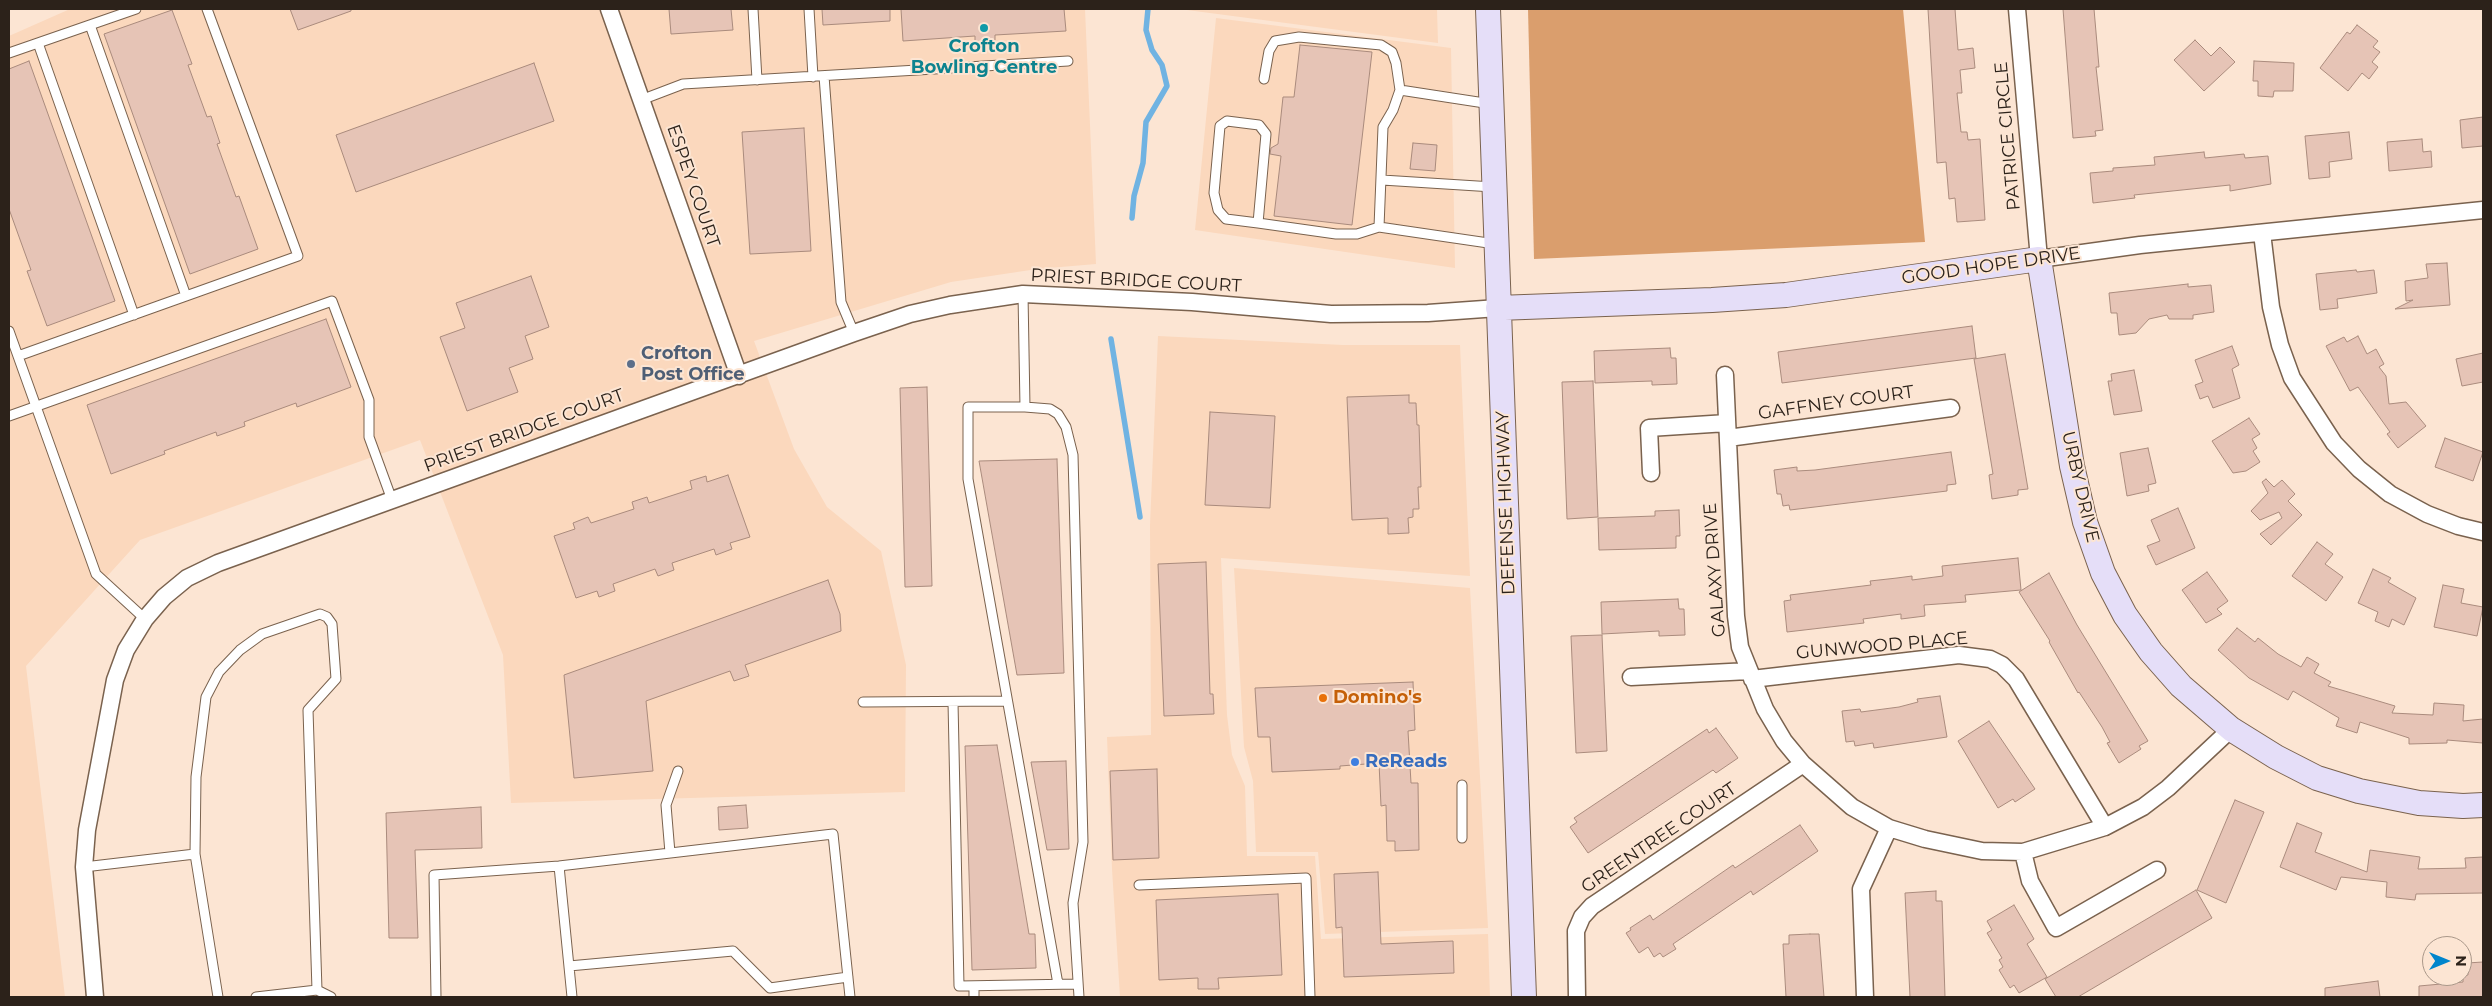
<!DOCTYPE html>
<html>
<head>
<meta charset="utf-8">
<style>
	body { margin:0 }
	#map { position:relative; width:2492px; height:1006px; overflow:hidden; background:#fce5d3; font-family:Montserrat,sans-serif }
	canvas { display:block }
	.frame { position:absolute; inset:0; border:10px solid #2c221a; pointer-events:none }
	.north { position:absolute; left:2422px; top:936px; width:50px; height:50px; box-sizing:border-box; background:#fce5d3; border:1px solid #a99789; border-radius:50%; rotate:90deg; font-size:14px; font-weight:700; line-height:20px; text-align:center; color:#2c221a }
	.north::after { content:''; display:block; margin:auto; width:18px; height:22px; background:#0085cc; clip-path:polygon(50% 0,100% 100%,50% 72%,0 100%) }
</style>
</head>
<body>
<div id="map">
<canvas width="2492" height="1006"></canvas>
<div class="frame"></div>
<div class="north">N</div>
</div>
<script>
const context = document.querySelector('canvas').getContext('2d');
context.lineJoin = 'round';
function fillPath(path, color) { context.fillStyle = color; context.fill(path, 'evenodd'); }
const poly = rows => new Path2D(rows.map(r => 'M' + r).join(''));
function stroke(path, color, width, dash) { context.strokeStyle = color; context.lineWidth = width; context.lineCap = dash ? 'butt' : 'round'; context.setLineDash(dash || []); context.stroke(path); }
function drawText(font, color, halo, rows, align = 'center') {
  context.font = font + ' Montserrat,sans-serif'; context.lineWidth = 4; context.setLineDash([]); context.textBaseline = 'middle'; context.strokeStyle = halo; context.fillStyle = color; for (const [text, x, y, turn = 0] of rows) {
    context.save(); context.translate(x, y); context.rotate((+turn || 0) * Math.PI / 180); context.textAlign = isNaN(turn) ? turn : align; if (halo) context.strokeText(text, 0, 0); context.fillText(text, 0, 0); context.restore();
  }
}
fillPath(poly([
	[70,9,1085,9,1096,264,1037,269,951,282,754,341,794,449,827,507,881,551,906,665,905,792,511,803,503,655,420,440,140,540,26,666,65,997,9,997,9,36],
	[1187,9,1437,9,1438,43,1187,10],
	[1216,18,1451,48,1455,268,1195,230],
	[1158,336,1343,345,1460,345,1470,576,1221,558,1227,715,1232,755,1245,786,1247,856,1315,856,1321,939,1488,934,1490,997,1120,997,1112,869,1107,737,1151,735,1150,525],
	[1234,568,1470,588,1488,928,1325,934,1318,852,1256,852,1253,781,1244,747]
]), '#fbd8bd');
fillPath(poly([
	[1528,9,1903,9,1925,242,1534,259]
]), '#da9e6d');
stroke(poly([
	[1132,218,1134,196,1143,163,1146,122,1167,86,1162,65,1152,50,1146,30,1148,9],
	[1111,339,1140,517]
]), '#70b3e2', 5.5);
const building = poly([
	[290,9,351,9,351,11,298,30,290,9],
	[669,9,731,9,733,30,671,34,669,9],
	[822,9,890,9,890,21,823,25,822,9],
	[901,9,1064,9,1066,31,995,35,995,45,975,46,975,36,903,41,901,9],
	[1928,9,1955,9,1958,50,1973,48,1975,68,1960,70,1962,93,1957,93,1961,132,1967,132,1968,140,1980,139,1985,220,1957,222,1955,198,1949,199,1946,162,1937,163,1928,9],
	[2063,9,2094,9,2099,67,2096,67,2103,130,2095,131,2096,136,2073,138,2063,9],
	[172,10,192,64,188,65,207,117,211,116,220,143,217,144,236,197,239,196,258,249,190,274,104,34,172,10],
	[2357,25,2378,41,2373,47,2380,52,2372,62,2378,67,2369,79,2362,73,2348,91,2320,68,2347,32,2350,34,2357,25],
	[2195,40,2211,56,2220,47,2235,62,2204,91,2174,60,2195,40],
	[1300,45,1372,52,1352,225,1274,216,1281,156,1270,154,1271,148,1278,144,1283,97,1294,97,1300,45],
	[29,61,115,301,47,326,27,271,31,270,9,209,9,69,29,61],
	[2254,61,2294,63,2293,91,2274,91,2273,97,2258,96,2258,81,2253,81,2254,61],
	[534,63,554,121,356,192,336,135,534,63],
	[2483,117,2483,146,2462,148,2460,120,2483,117],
	[804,128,811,251,750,254,742,132,804,128],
	[2349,132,2352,159,2329,162,2330,177,2309,179,2305,136,2349,132],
	[2422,139,2423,152,2431,151,2432,167,2389,171,2387,142,2422,139],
	[1413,143,1437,145,1435,171,1410,169,1413,143],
	[2204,152,2205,158,2244,154,2245,158,2268,156,2271,184,2230,191,2230,185,2134,195,2135,198,2093,203,2090,173,2113,171,2113,168,2155,165,2154,157,2204,152],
	[2447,263,2450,305,2395,309,2413,300,2406,301,2405,281,2428,278,2426,264,2447,263],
	[2356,270,2357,272,2374,270,2377,293,2337,299,2338,308,2320,310,2316,274,2356,270],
	[531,276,549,327,525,336,533,359,509,368,518,392,467,411,440,337,465,328,456,303,531,276],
	[2188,284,2188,287,2211,285,2214,312,2193,315,2193,319,2169,319,2167,315,2149,319,2136,333,2119,335,2117,313,2111,313,2109,293,2188,284],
	[326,319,351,387,297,407,296,403,244,422,245,426,217,436,216,432,164,451,165,454,111,474,87,405,326,319],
	[1972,326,1976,358,1782,383,1778,352,1972,326],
	[2358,336,2367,354,2376,349,2384,364,2379,367,2386,376,2389,404,2406,402,2426,426,2398,448,2387,434,2390,432,2358,387,2350,391,2326,346,2344,337,2347,342,2358,336],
	[2232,346,2239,365,2232,369,2240,398,2213,408,2208,396,2200,399,2195,385,2203,382,2195,360,2232,346],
	[1670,348,1671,358,1676,358,1677,384,1652,385,1652,381,1595,383,1594,351,1670,348],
	[2483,353,2483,382,2462,386,2456,359,2483,353],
	[2005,354,2028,489,2018,490,2018,495,1992,499,1989,475,1993,474,1974,359,2005,354],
	[2134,370,2142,411,2114,415,2108,381,2112,381,2111,374,2134,370],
	[1593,381,1598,517,1567,519,1562,382,1593,381],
	[927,387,932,586,905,587,900,388,927,387],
	[1409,395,1409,403,1416,403,1417,425,1419,425,1421,487,1418,487,1419,509,1413,509,1413,517,1408,518,1409,533,1388,534,1388,518,1352,520,1347,397,1409,395],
	[1210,412,1275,416,1270,508,1205,505,1210,412],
	[2249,418,2260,434,2252,439,2257,448,2253,451,2260,462,2246,471,2233,473,2212,441,2249,418],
	[2445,438,2483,452,2473,481,2435,467,2445,438],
	[2148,448,2156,483,2148,485,2149,491,2127,496,2120,453,2148,448],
	[1951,452,1956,484,1947,485,1947,491,1790,510,1789,505,1783,506,1781,494,1777,494,1774,470,1797,467,1797,471,1815,470,1951,452],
	[1057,459,1064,673,1017,675,979,461,1057,459],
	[728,475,750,537,730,543,732,549,716,555,714,549,672,563,674,570,658,576,655,569,613,584,615,591,599,597,597,591,576,598,554,536,575,529,573,523,588,517,591,523,634,509,632,502,647,497,649,503,692,489,690,481,706,476,707,482,728,475],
	[2266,479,2274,487,2282,480,2295,494,2288,501,2302,515,2271,545,2260,534,2282,518,2279,512,2260,520,2251,511,2268,493,2262,482,2266,479],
	[2178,508,2195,548,2156,565,2147,546,2160,541,2151,520,2178,508],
	[1679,510,1680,536,1676,536,1676,548,1599,550,1598,518,1655,516,1655,511,1679,510],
	[2317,542,2333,554,2325,564,2343,577,2326,601,2292,576,2317,542],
	[2018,558,2021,590,1965,595,1966,602,1924,605,1925,616,1901,619,1901,614,1863,619,1864,623,1787,632,1784,601,1791,600,1790,595,1871,585,1870,581,1897,578,1912,576,1912,580,1943,576,1942,566,2018,558],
	[1206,562,1210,694,1213,694,1214,714,1164,716,1158,564,1206,562],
	[2373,569,2391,578,2388,582,2416,598,2404,625,2392,619,2389,627,2375,621,2378,612,2358,603,2373,569],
	[2207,572,2228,601,2217,609,2222,614,2206,623,2182,590,2207,572],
	[2049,573,2077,625,2148,741,2139,746,2141,749,2119,763,2107,743,2110,742,2102,727,2079,692,2078,693,2049,642,2050,641,2019,592,2049,573],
	[828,580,840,614,841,631,745,665,749,676,734,681,730,671,646,701,653,771,574,778,564,675,828,580],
	[2443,585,2464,589,2461,603,2483,607,2477,636,2434,627,2443,585],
	[1678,599,1679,609,1684,609,1685,635,1659,636,1659,631,1602,634,1601,602,1678,599],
	[2237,628,2255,642,2258,638,2278,654,2301,667,2307,657,2319,664,2314,673,2331,682,2328,686,2395,706,2392,713,2433,715,2434,703,2464,705,2463,721,2483,719,2483,743,2447,740,2447,743,2409,744,2409,738,2360,722,2357,733,2336,726,2339,718,2293,691,2288,700,2249,678,2218,650,2237,628],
	[1602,635,1607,751,1576,753,1571,636,1602,635],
	[1413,682,1415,730,1408,731,1411,783,1418,783,1419,850,1395,851,1395,841,1387,841,1386,805,1381,806,1379,763,1340,766,1340,769,1272,772,1270,737,1258,737,1255,688,1413,682],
	[1940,696,1947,737,1874,748,1873,743,1855,746,1854,741,1846,742,1842,711,1860,709,1861,712,1899,707,1918,702,1917,699,1940,696],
	[1989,721,2035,789,2015,802,2013,799,1998,808,1958,741,1989,721],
	[1716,728,1738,758,1716,773,1713,770,1588,853,1570,827,1577,822,1574,818,1707,729,1709,733,1716,728],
	[997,745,1029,934,1035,934,1036,968,972,970,965,746,997,745],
	[1066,761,1069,849,1047,850,1031,762,1066,761],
	[1157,769,1159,858,1113,860,1110,771,1157,769],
	[2235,800,2264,812,2226,903,2197,890,2235,800],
	[746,805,748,828,719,830,718,807,746,805],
	[481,807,482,848,415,850,418,938,389,938,386,813,481,807],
	[2297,823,2322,833,2315,852,2367,872,2370,850,2420,857,2418,869,2466,868,2465,858,2483,857,2483,893,2416,894,2415,900,2386,897,2387,882,2341,877,2336,890,2280,867,2297,823],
	[1800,825,1818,851,1753,895,1751,891,1673,944,1676,949,1663,957,1660,953,1654,957,1648,947,1639,953,1626,933,1631,930,1630,928,1650,915,1653,920,1733,865,1735,868,1800,825],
	[1378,872,1381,944,1453,941,1454,973,1344,977,1342,927,1336,928,1334,874,1378,872],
	[2196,890,2212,918,2078,997,2056,997,2045,979,2196,890],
	[1936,891,1936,901,1942,901,1945,997,1910,997,1905,893,1936,891],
	[1278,894,1282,975,1218,978,1219,989,1198,989,1198,978,1159,980,1156,900,1278,894],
	[2014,905,2034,939,2027,944,2047,977,2019,993,2014,985,2010,988,1999,970,2003,967,1999,960,2002,958,1987,933,1992,930,1987,921,2014,905],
	[1810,934,1819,934,1824,997,1786,997,1783,944,1789,944,1789,935,1810,934],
	[2483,962,2483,997,2419,997,2419,986,2463,982,2463,975,2468,975,2467,963,2483,962],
	[2378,981,2380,997,2325,997,2325,988,2378,981]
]);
fillPath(building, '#e6c4b6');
stroke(building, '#aa8b7d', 1);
const lane = poly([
	[753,9,757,80],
	[809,9,813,77],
	[90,25,186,296],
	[38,43,134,315],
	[9,53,136,9],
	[824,76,841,302,854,333],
	[1264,79,1269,51,1275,41,1299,37,1381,45,1392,52,1396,63,1400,90],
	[641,100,683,84,1068,61],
	[1491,104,1400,90,1393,110,1383,127,1379,227,1495,244],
	[1382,180,1493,187],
	[1258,223,1266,134,1259,125,1227,121,1220,126,1214,193,1218,210,1226,219,1258,223,1336,234,1357,234,1379,227],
	[1023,294,1025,407,968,407,968,479,1058,984],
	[9,331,96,574,145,619],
	[18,356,298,256,207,9],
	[1025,407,1050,409,1058,414,1066,427,1073,455,1083,842,1073,903,1079,997],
	[9,416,332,301,369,400,369,437,392,500],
	[863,702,1007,701],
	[953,702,959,986,1077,984],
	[1462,785,1462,838],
	[670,853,666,805,678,771],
	[559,866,572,997],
	[84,867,195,854],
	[1139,885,1306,878,1310,997],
	[569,966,733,951,770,988,848,977],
	[974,986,974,997],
	[218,997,195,854,196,777,206,697,219,672,240,650,262,634,320,614,327,617,332,624,336,679,308,710,317,990],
	[256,997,317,990,331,997],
	[436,997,434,875,559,866,833,834,850,997]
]);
const street = poly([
	[609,9,739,376],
	[2017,9,2039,259,2140,245,2483,210],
	[2262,233,2271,307,2280,345,2292,378,2334,443,2359,469,2390,494,2427,514,2458,526,2483,532],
	[1725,375,1736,616,1740,647,1765,709,1784,741,1803,764,1852,807,1889,828,1925,839,1982,851,2023,852,2105,827,2143,807,2168,788,2231,729],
	[1728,438,1951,408],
	[1651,473,1649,428,1727,423],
	[1631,677,1749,671],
	[1752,679,1959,655,1990,659,2002,665,2016,679,2105,827],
	[2023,852,2030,881,2056,928,2157,870],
	[95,997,84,867,87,830,115,680,126,650,145,619,164,597,187,578,218,563,854,333,910,314,950,305,1023,294,1192,302,1331,314,1428,313,1498,308],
	[1577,997,1576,931,1582,917,1592,906,1803,764],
	[1865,997,1861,889,1889,828]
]);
const secondary = poly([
	[1488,9,1524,997],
	[1498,308,1712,300,1786,295,2039,259,2072,466,2085,522,2103,573,2125,615,2151,652,2181,686,2231,729,2276,757,2317,778,2359,791,2419,803,2463,806,2483,805]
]);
stroke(lane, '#7a624e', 11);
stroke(street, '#7a624e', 19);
stroke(secondary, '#7a624e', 26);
stroke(lane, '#fff', 9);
stroke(street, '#fff', 16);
stroke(secondary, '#e5def8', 24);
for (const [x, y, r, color] of [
	[984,28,5,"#0f9aa8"],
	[631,364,5,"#5c6f8a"],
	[1323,698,5,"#e8710a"],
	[1355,762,5,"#3f7fe0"]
]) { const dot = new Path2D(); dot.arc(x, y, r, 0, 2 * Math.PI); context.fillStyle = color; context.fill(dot); stroke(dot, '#fce5d3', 2); }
drawText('bold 18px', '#0d838f', '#fce5d3', [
	["Crofton",984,47],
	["Bowling Centre",984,68]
]);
drawText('18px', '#2c221a', '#fce5d3', [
	["PATRICE CIRCLE",2008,136,-95],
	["ESPEY COURT",693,186,71],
	["GOOD HOPE DRIVE",1991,266,-8],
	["PRIEST BRIDGE COURT",1136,281,3],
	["GAFFNEY COURT",1836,403,-8],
	["PRIEST BRIDGE COURT",524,431,-20],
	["URBY DRIVE",2080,487,77],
	["DEFENSE HIGHWAY",1506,503,-92],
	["GALAXY DRIVE",1715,570,-94],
	["GUNWOOD PLACE",1882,646,-5],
	["GREENTREE COURT",1659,838,-34]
]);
drawText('bold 18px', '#4e5e75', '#fce5d3', [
	["Crofton",641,354],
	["Post Office",641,375]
], 'left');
drawText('bold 18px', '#c56008', '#fce5d3', [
	["Domino's",1333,698]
], 'left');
drawText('bold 18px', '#366cbe', '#fce5d3', [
	["ReReads",1365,762]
], 'left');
</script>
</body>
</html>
